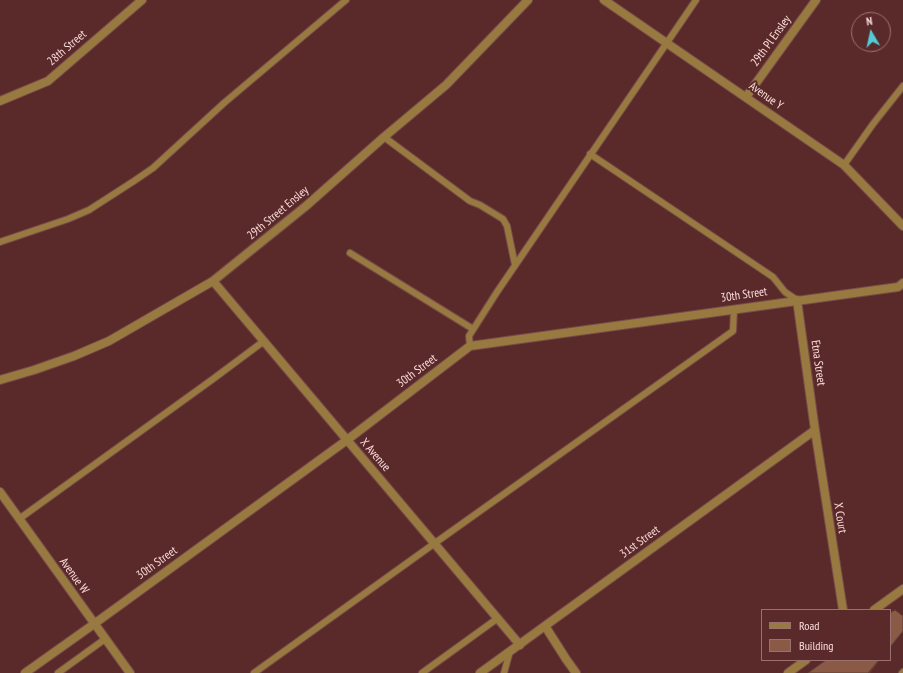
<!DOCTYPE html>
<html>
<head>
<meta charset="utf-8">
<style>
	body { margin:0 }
	#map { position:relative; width:903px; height:673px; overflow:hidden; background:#5a2a2a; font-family:"PT Sans Narrow",sans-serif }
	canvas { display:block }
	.legend { position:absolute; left:761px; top:609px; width:130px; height:52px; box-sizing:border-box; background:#5a2a2a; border:1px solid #9a7170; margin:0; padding:5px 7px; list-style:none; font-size:12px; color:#fbdbd9 }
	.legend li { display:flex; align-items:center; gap:8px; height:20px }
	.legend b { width:20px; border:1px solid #9a7170 }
	.north { position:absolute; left:851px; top:12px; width:40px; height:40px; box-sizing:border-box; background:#5a2a2a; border:1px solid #9a7170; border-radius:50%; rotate:351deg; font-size:11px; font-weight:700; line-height:16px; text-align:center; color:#fbdbd9 }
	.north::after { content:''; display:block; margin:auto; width:14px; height:18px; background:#51ccd5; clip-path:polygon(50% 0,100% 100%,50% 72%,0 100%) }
</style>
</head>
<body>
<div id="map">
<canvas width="903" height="673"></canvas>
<ul class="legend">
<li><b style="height:5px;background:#987940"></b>Road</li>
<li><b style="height:11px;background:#8a5a47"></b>Building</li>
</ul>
<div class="north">N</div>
</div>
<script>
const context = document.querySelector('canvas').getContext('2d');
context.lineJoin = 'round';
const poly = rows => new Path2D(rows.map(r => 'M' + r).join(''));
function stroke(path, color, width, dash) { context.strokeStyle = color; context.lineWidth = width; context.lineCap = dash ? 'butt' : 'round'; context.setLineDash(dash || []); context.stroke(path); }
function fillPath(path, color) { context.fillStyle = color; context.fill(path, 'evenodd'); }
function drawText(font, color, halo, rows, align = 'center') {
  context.font = font + ' "PT Sans Narrow",sans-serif'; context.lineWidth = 4; context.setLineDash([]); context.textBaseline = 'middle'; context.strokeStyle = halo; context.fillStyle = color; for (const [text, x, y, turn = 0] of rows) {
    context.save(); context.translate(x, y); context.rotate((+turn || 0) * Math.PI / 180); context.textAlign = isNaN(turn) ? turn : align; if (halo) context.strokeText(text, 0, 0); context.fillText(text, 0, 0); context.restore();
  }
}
const service = poly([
	[384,137,470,201,480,205,503,219,507,226,515,265],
	[590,154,773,277,785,292,797,300],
	[844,165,873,124,903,86],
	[0,242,68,219,89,210,134,181,153,168,224,103,346,0],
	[350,253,473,329],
	[470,346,469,336,497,292,696,0],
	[19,519,213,379,264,341],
	[58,673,105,639],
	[254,673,435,543,733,331,734,309],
	[422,673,498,618],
	[504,673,510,651],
	[902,673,903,672]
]);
const minor = poly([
	[604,0,844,165,903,226],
	[746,97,816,0],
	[0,101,48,81,142,0],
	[213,281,520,645],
	[797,300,815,430,843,610],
	[0,380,34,370,74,356,109,341,213,281,306,206,384,137,446,85,528,0],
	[0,492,130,673],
	[874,610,903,589],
	[545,626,566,659,576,673],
	[25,673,94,624,347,440,470,346,898,287,903,283],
	[480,673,815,430],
	[788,673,806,660]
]);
stroke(service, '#774a4a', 8);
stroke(minor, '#774a4a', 10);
stroke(service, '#987940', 6);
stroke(minor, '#987940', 8);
fillPath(poly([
	[903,631,903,632,890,648,890,647],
	[879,660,880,660,870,673,868,673]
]), '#613f32');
const building = poly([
	[895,610,903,616,903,631,890,647,890,613,895,610],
	[826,660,879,660,868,673,808,673,826,660]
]);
fillPath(building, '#8a5a47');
stroke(building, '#613f32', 1);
drawText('12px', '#fbdbd9', '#5a2a2a', [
	["29th Pl Ensley",771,41,-54],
	["28th Street",67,48,-41],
	["Avenue Y",766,96,35],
	["29th Street Ensley",278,213,-40],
	["30th Street",744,295,-8],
	["Etna Street",818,363,82],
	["30th Street",417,371,-37],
	["X Avenue",375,455,49],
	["X Court",840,518,81],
	["31st Street",640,542,-36],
	["30th Street",157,563,-36],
	["Avenue W",74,576,54]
]);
</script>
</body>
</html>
